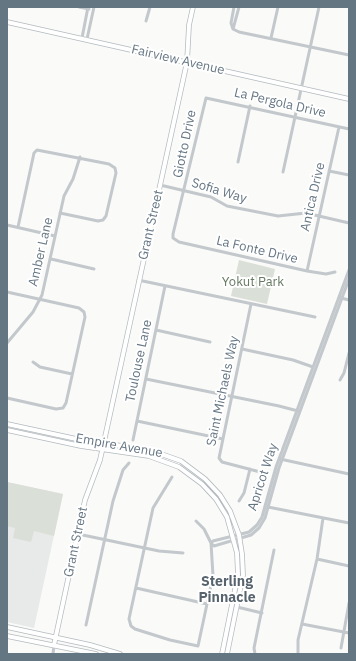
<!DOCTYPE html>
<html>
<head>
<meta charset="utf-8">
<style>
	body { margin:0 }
	#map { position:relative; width:356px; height:661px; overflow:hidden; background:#fafaf8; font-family:"IBM Plex Sans",sans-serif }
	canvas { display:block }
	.frame { position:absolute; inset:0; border:8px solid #657683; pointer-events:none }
</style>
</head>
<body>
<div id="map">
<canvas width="356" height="661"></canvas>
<div class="frame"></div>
</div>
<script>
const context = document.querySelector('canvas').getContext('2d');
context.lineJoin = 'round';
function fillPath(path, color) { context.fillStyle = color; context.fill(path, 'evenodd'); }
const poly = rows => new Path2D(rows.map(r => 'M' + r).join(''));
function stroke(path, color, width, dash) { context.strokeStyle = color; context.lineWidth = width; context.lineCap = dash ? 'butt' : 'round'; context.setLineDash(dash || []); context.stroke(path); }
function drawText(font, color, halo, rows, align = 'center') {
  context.font = font + ' "IBM Plex Sans",sans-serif'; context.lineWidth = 4; context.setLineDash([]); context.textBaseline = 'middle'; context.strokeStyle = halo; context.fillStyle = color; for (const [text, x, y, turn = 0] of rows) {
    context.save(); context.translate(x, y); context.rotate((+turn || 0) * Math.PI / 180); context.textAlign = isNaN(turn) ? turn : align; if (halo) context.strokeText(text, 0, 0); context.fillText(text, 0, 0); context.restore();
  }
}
fillPath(poly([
	[7,482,63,494,34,628,7,622]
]), '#e8e9e9');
fillPath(poly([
	[239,260,275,269,267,304,231,296],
	[7,482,63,494,54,536,34,531,31,542,13,538,15,528,7,526]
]), '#dadfd7');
const secondary = poly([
	[7,22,349,99],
	[7,424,81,440,150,450,181,461,205,479,220,495,230,511,239,535,242,554,243,575,227,654],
	[7,430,81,446,149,456,179,467,202,484,216,499,227,517,237,553,238,575,222,654],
	[7,627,90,645,120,654],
	[7,636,96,654],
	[54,645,85,500,100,460,187,62,189,25,193,7]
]);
stroke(secondary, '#b3babf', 5.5);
stroke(poly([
	[79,7,89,9],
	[146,21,150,7],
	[233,29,239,32,349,55],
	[233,29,239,7],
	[233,29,231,23,234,7],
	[82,38,88,7],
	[271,38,278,7],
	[87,39,94,7],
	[238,162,250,106],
	[329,171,349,175],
	[283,172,319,7],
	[160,185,211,197,227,206,278,216,306,213,349,223],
	[7,225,55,236],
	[18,227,34,153,37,150,109,164,115,168,116,173,106,216,103,220,98,221,60,213],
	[51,259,94,269],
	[349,270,276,467,262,517,257,525,249,532,213,541,211,543,214,546,251,535,259,528,265,518,279,468,349,279],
	[307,271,339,127],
	[335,272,326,274,307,271,179,242,173,238,173,234,206,98,349,129],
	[138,280,315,317],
	[7,292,79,308,84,312,85,317,66,403,63,408,56,409,7,398],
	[341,298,349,300],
	[251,304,219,458,222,462,264,473],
	[156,330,210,342],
	[7,343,33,312,42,295,64,196,73,179,80,157],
	[242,349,293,360,313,367],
	[33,362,40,367,72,374],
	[146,379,279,406,298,411],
	[340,380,344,373,349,353],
	[137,421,223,439],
	[133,440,165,286],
	[280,459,349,474],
	[172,477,153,508,129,619,131,626,135,629,170,640,198,646,213,576,211,543,204,529,196,521],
	[239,501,244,493,250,469],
	[268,507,349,523],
	[78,534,159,551,183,553],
	[317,559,349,566],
	[136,588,207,604],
	[237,607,262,613],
	[302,624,349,633],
	[86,625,113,501,123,470,129,463],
	[341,648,349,603],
	[53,654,54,645],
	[255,654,254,648,274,550],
	[298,654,298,640,317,559,323,518]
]), '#c3c8cc', 3);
stroke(secondary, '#fff', 4);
drawText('13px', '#657683', '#fff', [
	["Fairview Avenue",178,60,13],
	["La Pergola Drive",280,103,13],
	["Giotto Drive",185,144,-78],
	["Sofia Way",219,191,17],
	["Antica Drive",313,197,-77],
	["Grant Street",151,225,-77],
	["La Fonte Drive",257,250,13],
	["Amber Lane",41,252,-77],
	["Toulouse Lane",139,361,-78],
	["Saint Michaels Way",223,391,-78],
	["Empire Avenue",119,446,10],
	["Apricot Way",263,477,-72],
	["Grant Street",76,542,-78]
]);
drawText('13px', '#687a64', '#fff', [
	["Yokut Park",253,282]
]);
drawText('bold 14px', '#57646e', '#fff', [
	["Sterling",227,582],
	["Pinnacle",227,598]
]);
</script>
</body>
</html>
